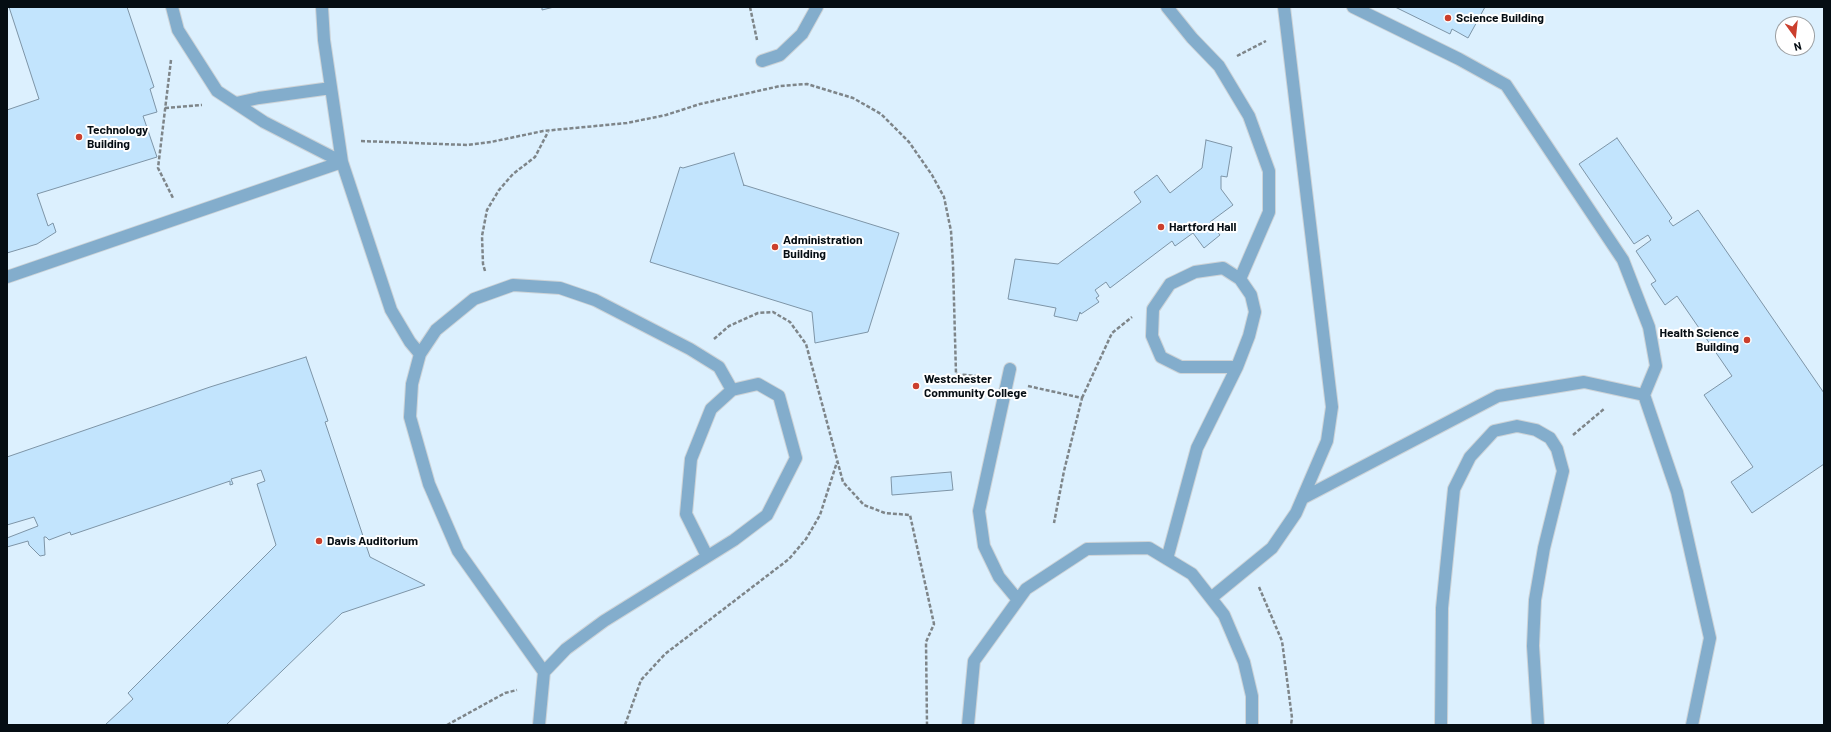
<!DOCTYPE html>
<html>
<head>
<meta charset="utf-8">
<style>
	body { margin:0 }
	#map { position:relative; width:1831px; height:732px; overflow:hidden; background:#f3f9fc; font-family:Barlow,sans-serif }
	canvas { display:block }
	.frame { position:absolute; inset:0; border:8px solid #050d13; pointer-events:none }
	.north { position:absolute; left:1775px; top:16px; width:40px; height:40px; box-sizing:border-box; background:#fff; border:1px solid #9b9ea1; border-radius:50%; rotate:165deg; font-size:11px; font-weight:700; line-height:16px; text-align:center; color:#050d13 }
	.north::after { content:''; display:block; margin:auto; width:14px; height:18px; background:#cb3f2d; clip-path:polygon(50% 0,100% 100%,50% 72%,0 100%) }
</style>
</head>
<body>
<div id="map">
<canvas width="1831" height="732"></canvas>
<div class="frame"></div>
<div class="north">N</div>
</div>
<script>
const context = document.querySelector('canvas').getContext('2d');
context.lineJoin = 'round';
function fillPath(path, color) { context.fillStyle = color; context.fill(path, 'evenodd'); }
const poly = rows => new Path2D(rows.map(r => 'M' + r).join(''));
function stroke(path, color, width, dash) { context.strokeStyle = color; context.lineWidth = width; context.lineCap = dash ? 'butt' : 'round'; context.setLineDash(dash || []); context.stroke(path); }
function drawText(font, color, halo, rows, align = 'center') {
  context.font = font + ' Barlow,sans-serif'; context.lineWidth = 4; context.setLineDash([]); context.textBaseline = 'middle'; context.strokeStyle = halo; context.fillStyle = color; for (const [text, x, y, turn = 0] of rows) {
    context.save(); context.translate(x, y); context.rotate((+turn || 0) * Math.PI / 180); context.textAlign = isNaN(turn) ? turn : align; if (halo) context.strokeText(text, 0, 0); context.fillText(text, 0, 0); context.restore();
  }
}
fillPath(poly([
	[7,7,1824,7,1824,725,7,725],
	[1783,24,1807,24,1807,48,1783,48]
]), '#dcf0fe');
const building = poly([
	[9,7,127,7,154,87,150,89,157,112,143,116,157,157,37,194,48,226,53,223,56,232,37,244,7,253,7,110,39,99,9,7],
	[542,7,554,7,542,10,542,7],
	[1395,7,1485,7,1468,38,1452,29,1450,34,1395,7],
	[1617,138,1672,218,1669,221,1673,226,1698,210,1824,393,1824,464,1752,513,1731,482,1753,467,1704,395,1732,376,1677,296,1665,305,1651,284,1656,281,1636,251,1651,240,1648,235,1634,244,1579,164,1617,138],
	[1206,140,1232,147,1227,177,1221,176,1221,189,1233,205,1210,222,1220,235,1204,248,1193,233,1175,246,1172,241,1110,288,1106,282,1095,290,1099,296,1096,298,1099,302,1081,314,1080,312,1077,321,1054,316,1056,308,1008,299,1015,259,1058,264,1141,202,1134,192,1157,175,1170,193,1202,168,1206,140],
	[734,153,744,186,744,185,899,233,868,332,815,343,812,312,650,262,680,167,683,168,734,153],
	[306,357,328,421,325,422,370,557,425,585,342,613,226,725,105,725,133,699,128,693,276,545,257,484,265,481,261,470,231,479,233,484,230,485,230,481,71,535,70,532,49,540,46,537,44,537,45,555,40,556,29,545,28,541,7,547,7,538,38,526,34,517,7,525,7,457,210,387,306,357],
	[951,472,953,490,892,495,891,477,951,472]
]);
fillPath(building, '#c2e4fd');
stroke(building, '#7e95a7', 1);
const service = poly([
	[172,7,178,30,217,91,264,122,342,162],
	[322,7,324,40,342,162,391,310,410,342,420,354],
	[1167,7,1192,38,1219,66,1249,116,1269,171,1269,212,1240,279],
	[1353,7,1459,59,1506,85,1623,260,1649,327,1656,366,1644,395],
	[762,61,780,55,802,34,817,7],
	[236,103,259,98,331,88],
	[7,277,342,162],
	[1010,369,979,511,984,546,999,577,1018,600],
	[1303,498,1498,396,1584,382,1644,395,1677,492,1710,638,1692,725],
	[1167,559,1197,448,1237,367,1249,336,1255,312,1251,295,1240,279,1223,268,1195,272,1170,284,1153,309,1152,336,1161,357,1181,367,1237,367],
	[1211,598,1272,548,1296,513,1327,441,1332,407,1284,7],
	[544,672,458,551,429,484,410,417,412,384,420,354,436,330,474,299,513,285,560,288,595,300,690,349,719,367,732,390],
	[539,725,544,672,566,649,604,621,734,540,767,515,796,458,779,396,758,384,732,390,711,409,691,459,686,514,707,556],
	[968,725,974,661,1026,589,1087,549,1149,548,1192,574,1224,615,1244,662,1252,696,1252,725],
	[1441,725,1442,608,1454,489,1470,457,1494,431,1517,426,1536,430,1550,438,1557,449,1563,471,1544,548,1535,600,1533,646,1538,725]
]);
stroke(service, '#cdd3d7', 14);
stroke(poly([
	[750,7,757,40],
	[1237,56,1266,41],
	[171,60,158,168,173,198],
	[165,108,202,105],
	[361,141,467,145,491,142,543,131,627,123,666,115,700,104,780,86,807,84,853,98,881,114,909,142,932,175,944,197,951,231,953,265,956,374,986,377],
	[485,271,483,264,482,236,487,210,499,190,513,174,535,157,548,132],
	[714,339,729,326,758,313,773,312,790,322,806,344,843,482,864,505,885,513,910,515,934,624,926,642,927,725],
	[1028,386,1082,398,1064,471,1054,523],
	[1082,398,1112,333,1132,317],
	[1573,435,1604,409],
	[1259,587,1282,641,1292,718,1291,725],
	[447,725,505,693,517,690],
	[625,725,641,680,665,654,789,559,806,539,820,515,837,462]
]), '#7e8589', 2.5, [4, 2]);
stroke(service, '#83adcc', 12);
for (const [x, y, r, color] of [
	[1448,18,4,"#cb3f2d"],
	[79,137,4,"#cb3f2d"],
	[1161,227,4,"#cb3f2d"],
	[775,247,4,"#cb3f2d"],
	[1747,340,4,"#cb3f2d"],
	[916,386,4,"#cb3f2d"],
	[319,541,4,"#cb3f2d"]
]) { const dot = new Path2D(); dot.arc(x, y, r, 0, 2 * Math.PI); context.fillStyle = color; context.fill(dot); stroke(dot, '#fff', 1.5); }
drawText('bold 12px', '#050d13', '#fff', [
	["Science Building",1456,18],
	["Technology",87,130],
	["Building",87,144],
	["Hartford Hall",1169,227],
	["Administration",783,240],
	["Building",783,254],
	["Health Science",1739,333,"right"],
	["Building",1739,347,"right"],
	["Westchester",924,379],
	["Community College",924,393],
	["Davis Auditorium",327,541]
], 'left');
</script>
</body>
</html>
